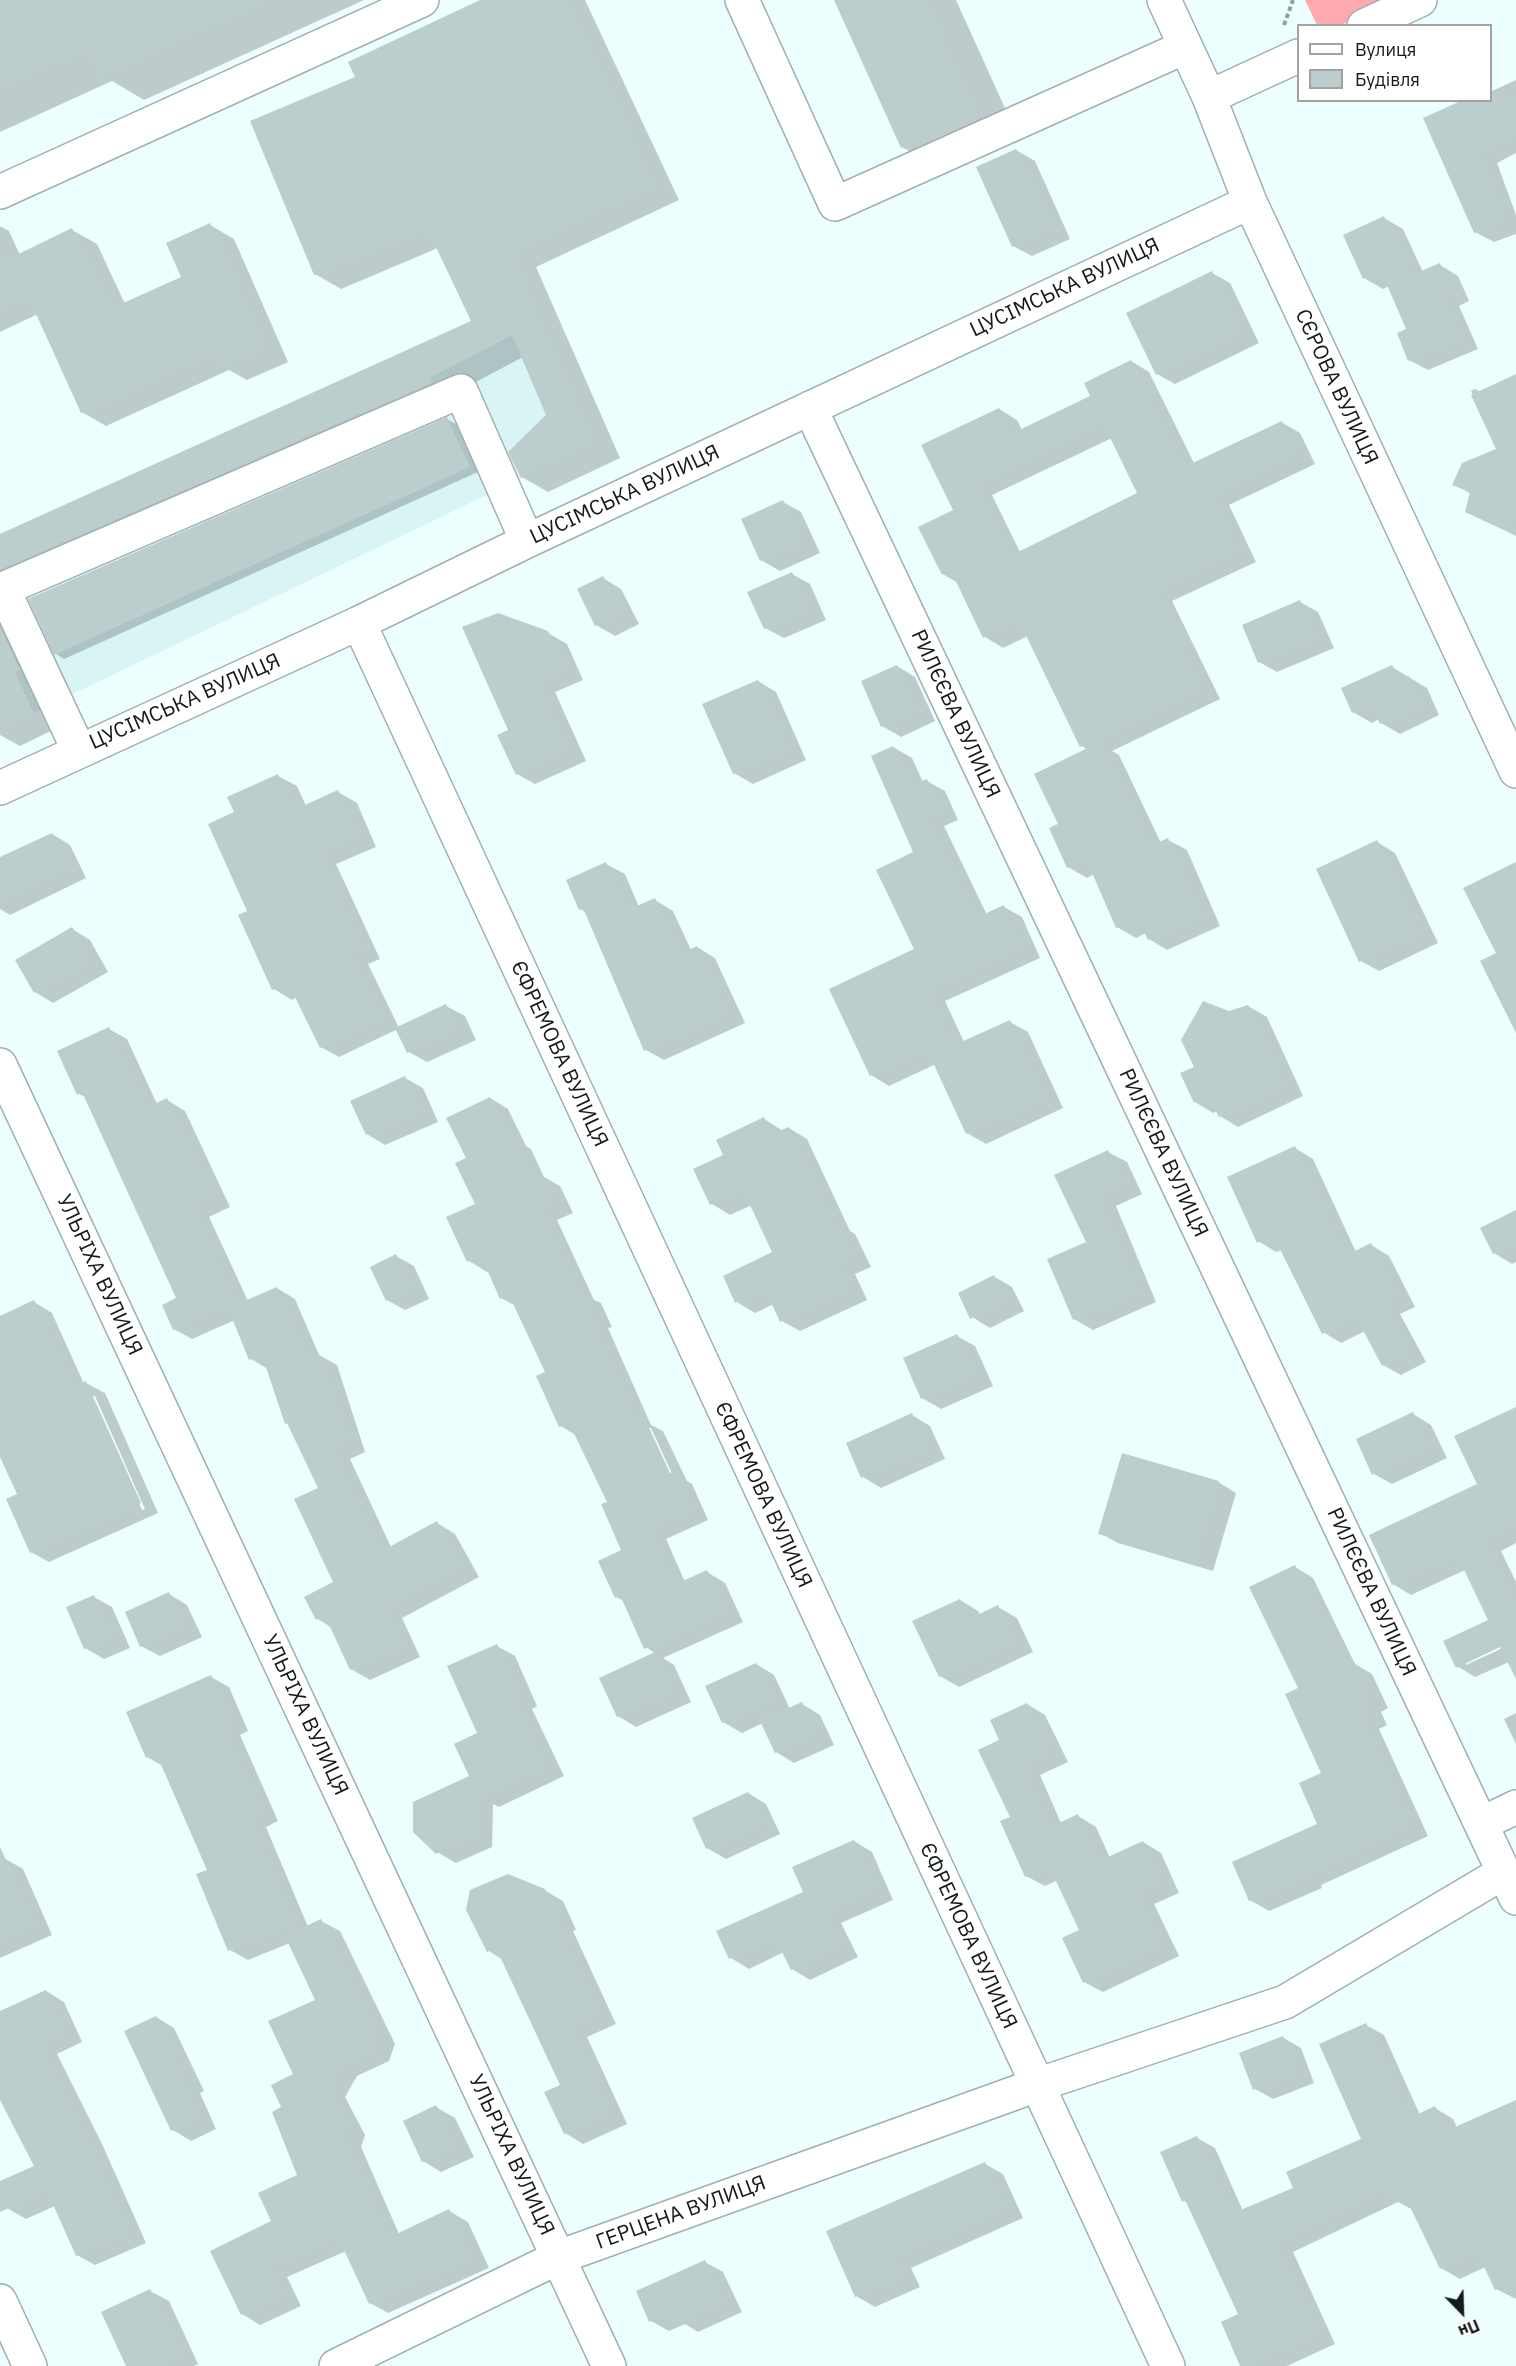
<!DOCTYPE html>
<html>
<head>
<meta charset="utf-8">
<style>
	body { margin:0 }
	#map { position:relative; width:1516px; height:2366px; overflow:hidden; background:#edfeff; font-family:"IBM Plex Sans",sans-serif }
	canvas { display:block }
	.legend { position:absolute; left:1297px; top:24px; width:195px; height:78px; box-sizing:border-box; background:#fff; border:2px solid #a1a3a3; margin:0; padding:8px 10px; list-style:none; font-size:18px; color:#141a1a }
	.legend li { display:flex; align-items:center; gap:12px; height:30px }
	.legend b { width:30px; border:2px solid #a1a3a3 }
	.north { position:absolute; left:1432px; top:2282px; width:60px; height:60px; -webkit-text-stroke:4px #fff; paint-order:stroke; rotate:157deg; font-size:16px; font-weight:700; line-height:24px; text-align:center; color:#141a1a }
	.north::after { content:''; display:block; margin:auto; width:21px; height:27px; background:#141a1a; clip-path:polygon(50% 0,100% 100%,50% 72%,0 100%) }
</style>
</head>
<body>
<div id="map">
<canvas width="1516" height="2366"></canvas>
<ul class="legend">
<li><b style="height:8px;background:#fff"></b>Вулиця</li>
<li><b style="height:16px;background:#bccdcd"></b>Будівля</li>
</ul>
<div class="north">Пн</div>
</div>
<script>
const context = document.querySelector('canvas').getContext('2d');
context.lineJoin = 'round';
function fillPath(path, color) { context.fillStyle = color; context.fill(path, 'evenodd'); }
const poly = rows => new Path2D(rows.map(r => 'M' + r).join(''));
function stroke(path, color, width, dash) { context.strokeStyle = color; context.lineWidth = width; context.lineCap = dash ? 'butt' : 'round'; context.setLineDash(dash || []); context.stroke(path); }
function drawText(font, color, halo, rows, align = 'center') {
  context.font = font + ' "IBM Plex Sans",sans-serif'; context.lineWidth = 5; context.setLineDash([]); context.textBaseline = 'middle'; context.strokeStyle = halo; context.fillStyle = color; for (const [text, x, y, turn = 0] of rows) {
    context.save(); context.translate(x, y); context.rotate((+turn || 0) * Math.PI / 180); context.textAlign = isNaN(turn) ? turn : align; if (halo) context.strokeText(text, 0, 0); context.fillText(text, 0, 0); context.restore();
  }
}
fillPath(poly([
	[530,295,595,443,0,729,0,534]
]), '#d9f4f5');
fillPath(poly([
	[1305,0,1397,0,1339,26,1317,25]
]), '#fea9ae');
fillPath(poly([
	[0,0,364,0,144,100,112,81,0,132],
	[483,0,585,0,679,200,536,267,620,458,548,492,522,477,548,415,523,357,455,393,22,586,59,727,20,746,0,735,0,536,473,322,438,248,341,289,315,274,357,77],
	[836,0,956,0,1019,139,946,172,902,147],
	[1516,80,1516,153,1497,163,1516,215,1516,234,1494,242,1475,232,1425,119,1490,100,1490,92],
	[1016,150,1035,161,1070,239,1032,256,1013,246],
	[1384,218,1403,229,1423,272,1440,265,1458,276,1469,301,1459,306,1478,349,1428,370,1409,360,1408,330,1389,286,1383,289,1364,278],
	[210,225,234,239,288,362,247,380,229,370,106,426,82,412,38,314,0,332,0,226,9,231,20,255,72,230,97,244,125,304,183,278],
	[1212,273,1230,283,1259,343,1175,384,1157,374],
	[1131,361,1149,372,1194,463,1281,422,1300,433,1315,464,1229,505,1256,562,1172,601,1220,699,1112,751,1119,755,1161,843,1168,840,1187,850,1220,926,1167,950,1149,939,1146,933,1136,938,1117,927,1094,874,1087,878,1068,867,1060,824,1088,750,1082,746,1028,636,1003,648,985,637,958,583,943,574,955,511,999,409,1017,420,1022,430,1092,397],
	[1112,438,1139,493,1020,552,992,495],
	[1516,379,1516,536,1466,511,1471,494,1454,484,1498,450,1471,391,1475,389,1481,392],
	[447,419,456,424,478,472,64,659,56,654],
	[783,502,801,512,820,553,780,571,761,560],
	[792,574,810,584,826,620,784,638,765,628],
	[603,578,621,589,639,624,615,636,596,625],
	[1300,602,1318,612,1334,648,1277,672,1259,662],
	[548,633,567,644,583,680,555,692,586,761,535,784,517,774,510,731],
	[897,666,915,677,935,721,901,737,882,726],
	[1392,667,1427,688,1439,715,1400,734,1381,723,1379,719,1372,723,1353,712],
	[758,681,776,692,806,760,753,784,734,773],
	[893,747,912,758,923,782,927,781,945,791,958,820,944,826,987,915,1004,907,1022,917,1040,958,945,1001,964,1042,1010,1022,1028,1032,1063,1108,986,1144,967,1133,936,1064,889,1086,871,1075,916,950,915,853],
	[278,776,297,786,306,806,338,792,357,803,376,847,336,864,380,959,368,964,399,1028,446,1006,465,1016,476,1040,427,1062,409,1052,398,1029,339,1057,321,1047,297,997,292,1000,274,989,249,912,236,813],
	[52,834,70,845,86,878,10,915,0,909,0,859],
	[1377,842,1395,853,1438,943,1379,971,1361,961],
	[606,864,625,874,639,907,655,900,673,911,691,950,697,947,715,958,745,1023,664,1060,646,1050,586,912,580,909],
	[72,929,90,940,108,972,53,1003,35,992],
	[1248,1006,1267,1017,1303,1096,1238,1127,1220,1116,1217,1111,1213,1113,1195,1102,1196,1068,1229,1013],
	[109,1029,127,1039,157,1104,167,1100,185,1111,230,1207,209,1217,248,1301,277,1288,295,1299,319,1355,337,1365,365,1452,350,1459,391,1547,437,1523,455,1534,479,1577,402,1618,420,1657,370,1680,351,1669,332,1628,318,1619,306,1598,335,1583,320,1488,290,1425,286,1423,268,1369,251,1359,235,1320,192,1339,174,1329,178,1299,87,1098,79,1094],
	[405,1078,423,1088,438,1122,385,1145,367,1134],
	[490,1098,508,1109,526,1146,531,1149,544,1177,560,1186,573,1213,557,1220,594,1300,601,1303,612,1327,608,1328,651,1425,663,1431,687,1481,692,1484,708,1520,666,1539,685,1582,707,1572,725,1583,743,1622,663,1658,674,1665,691,1702,636,1727,618,1716,601,1679,656,1654,646,1647,624,1601,616,1597,623,1551,609,1502,577,1436,561,1426,547,1373,516,1306,501,1298,489,1271,487,1272,469,1261,477,1205,468,1159],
	[647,1428,651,1428,675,1480,672,1481],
	[764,1119,783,1131,789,1128,807,1139,850,1231,855,1234,871,1267,855,1274,867,1300,800,1331,782,1321,774,1304,755,1313,737,1302,774,1253,752,1205,730,1215,712,1204,725,1156],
	[1295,1148,1313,1159,1356,1252,1371,1245,1389,1256,1415,1307,1400,1314,1426,1362,1401,1375,1383,1365,1365,1331,1341,1343,1323,1332,1282,1250,1276,1252,1258,1241],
	[1108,1152,1127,1162,1142,1194,1116,1206,1156,1302,1093,1330,1074,1319,1088,1243,1056,1176],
	[1516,1212,1516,1262,1512,1264,1494,1253],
	[396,1256,414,1266,429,1299,405,1310,387,1300],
	[993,1276,1012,1287,1024,1311,990,1328,972,1317],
	[34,1302,52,1313,84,1384,86,1383,105,1393,158,1513,49,1562,31,1552,19,1495,0,1453,0,1317],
	[91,1396,95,1396,145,1509,142,1510],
	[957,1336,975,1346,993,1386,941,1409,922,1398],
	[1516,1409,1516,1543,1501,1551,1516,1582,1516,1639,1466,1661,1466,1665,1516,1642,1516,1659,1475,1677,1457,1666,1490,1621,1465,1570,1411,1595,1393,1584,1479,1485],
	[1413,1414,1431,1425,1447,1458,1392,1484,1374,1474],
	[912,1415,930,1426,945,1459,881,1488,863,1477],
	[1218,1482,1236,1493,1213,1571,1118,1543,1100,1533],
	[1295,1567,1313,1578,1355,1664,1372,1674,1388,1708,1381,1712,1387,1725,1379,1729,1428,1836,1321,1885,1322,1888,1269,1911,1250,1900,1319,1824,1323,1774,1300,1688],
	[169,1594,187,1605,202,1637,160,1656,141,1646],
	[94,1597,112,1607,130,1648,104,1659,85,1648],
	[960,1600,978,1611,980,1615,998,1607,1017,1618,1033,1652,959,1687,940,1676],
	[497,1646,515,1656,537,1706,532,1709,564,1776,499,1807,493,1804,492,1847,456,1863,437,1852,471,1777],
	[756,1664,774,1675,790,1709,802,1704,820,1715,834,1745,794,1763,776,1752,763,1723,742,1733,723,1722],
	[211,1677,229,1687,248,1731,240,1735,278,1821,266,1827,308,1927,321,1921,340,1931,395,2044,389,2061,357,2076,345,2097,365,2135,361,2147,399,2234,449,2211,468,2222,489,2268,388,2313,370,2303,346,2251,287,2277,301,2306,260,2325,242,2314,273,2222,299,2176,283,2108,317,2000,290,1943,248,1960,230,1950,209,1870,163,1766,147,1757],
	[1027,1704,1045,1715,1068,1762,1040,1775,1061,1823,1078,1816,1096,1827,1110,1858,1143,1842,1161,1853,1179,1893,1154,1904,1179,1956,1103,1992,1084,1982,1081,1931,1058,1880,1045,1886,1026,1876,1012,1818,1001,1740],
	[1516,1713,1516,1744,1504,1719],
	[748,1793,766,1804,780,1834,726,1859,707,1848],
	[854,1841,872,1852,893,1900,841,1923,858,1957,810,1980,792,1969,784,1952,749,1969,731,1958,805,1892],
	[4,1858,23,1869,52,1935,0,1958,0,1860],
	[544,1890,563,1901,576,1930,573,1931,616,2024,587,2037,627,2124,583,2144,565,2133,562,2086,503,1960,489,1951],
	[46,1991,64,2002,82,2042,57,2054,103,2146,146,2243,95,2265,77,2255,55,2206,26,2219,7,2208,0,2192,0,2183,36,2167,0,2095,0,2012],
	[156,2017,174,2028,204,2091,200,2093,216,2129,191,2141,173,2130],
	[1366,2025,1384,2035,1420,2115,1435,2108,1453,2119,1457,2128,1516,2102,1516,2299,1496,2289,1485,2267,1460,2279,1441,2268,1412,2207,1409,2208,1398,2202,1293,2252,1335,2344,1287,2366,1242,2366,1240,2315,1188,2203,1183,2200,1197,2138,1215,2148,1243,2211,1295,2188,1363,2139],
	[1282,2037,1301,2048,1314,2083,1273,2099,1255,2089],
	[436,2107,455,2118,474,2157,441,2172,423,2161],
	[985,2164,1003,2174,1023,2218,911,2268,920,2287,875,2307,856,2296,876,2213],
	[705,2262,723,2272,742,2312,698,2332,685,2324,669,2331,651,2321],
	[150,2291,169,2301,198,2364,194,2366,128,2366]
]), '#0003');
fillPath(poly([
	[0,0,266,0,99,76,87,49,0,88],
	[480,0,567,0,654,185,511,252,595,443,521,478,508,452,546,415,512,335,430,378,432,383,0,570,0,534,471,321,427,228,314,275,250,121,355,77,348,62],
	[834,0,925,0,977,114,901,148],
	[1463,100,1516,100,1516,134,1479,152,1505,222,1474,233,1423,118],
	[1016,149,1053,228,1012,247,976,167],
	[1384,216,1412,275,1440,263,1452,291,1442,295,1461,338,1408,361,1397,333,1406,329,1381,271,1363,279,1343,235],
	[210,223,265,348,221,367,215,352,81,413,27,294,0,307,0,263,72,228,110,309,181,277,166,243],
	[1212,271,1242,332,1156,375,1126,313],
	[1131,360,1184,467,1282,421,1297,453,1212,494,1238,551,1155,590,1202,688,1080,747,1019,621,983,638,951,571,942,575,918,527,953,510,921,445,999,408,1011,434,1090,396,1084,383],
	[1103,423,1137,493,1010,556,975,484],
	[1516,374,1516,515,1506,531,1465,512,1470,492,1452,485,1462,463,1496,449,1471,395],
	[447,417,470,467,54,655,28,599],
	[783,500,802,542,760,561,741,519],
	[792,572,809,609,764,629,747,592],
	[603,576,622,613,595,626,577,589],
	[1300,600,1317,637,1258,663,1242,625],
	[498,613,548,631,566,670,537,682,568,750,516,775,497,735,508,730,462,627],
	[0,627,20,670,15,672,34,713,0,729],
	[897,665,917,711,881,727,861,681],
	[1392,665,1399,680,1409,676,1422,705,1380,724,1371,704,1352,713,1341,688],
	[758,680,789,750,733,774,702,704],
	[1100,742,1150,846,1168,838,1203,916,1148,940,1138,918,1116,928,1086,859,1067,868,1049,828,1058,824,1034,774],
	[893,746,912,785,927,779,941,809,927,816,976,918,1004,905,1023,947,927,990,950,1039,870,1076,829,989,914,949,876,870,913,852,871,756],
	[278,774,294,810,338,790,359,836,319,854,363,948,351,954,382,1018,320,1048,288,983,272,990,238,915,247,911,208,824,234,812,227,797],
	[52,833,69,868,0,900,0,857],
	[1377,840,1420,933,1359,962,1316,869],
	[606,862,628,910,655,898,680,954,697,946,728,1013,644,1051,583,908,579,910,566,880],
	[1516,862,1516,1033,1480,961,1496,953,1463,888],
	[72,927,91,961,34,993,15,960],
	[1203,1001,1229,1011,1248,1005,1285,1086,1219,1117,1208,1096,1194,1103,1180,1073,1194,1067,1181,1040],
	[446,1004,458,1029,407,1053,395,1028],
	[1010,1020,1045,1098,966,1134,930,1056],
	[109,1027,146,1108,167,1098,213,1196,192,1206,236,1302,173,1330,162,1305,176,1298,82,1092,77,1095,57,1051],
	[405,1076,421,1111,366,1135,350,1101],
	[490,1097,510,1138,513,1137,532,1178,542,1174,555,1202,540,1209,579,1293,582,1291,594,1316,591,1318,637,1422,645,1419,670,1473,674,1472,691,1510,649,1528,674,1585,707,1570,725,1611,644,1649,620,1595,615,1598,598,1561,621,1550,601,1504,607,1502,569,1423,559,1427,536,1376,545,1372,509,1295,500,1299,481,1256,467,1262,446,1217,475,1204,455,1163,466,1158,446,1118],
	[764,1117,772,1134,789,1127,834,1224,837,1222,853,1256,838,1263,850,1290,780,1322,765,1289,735,1303,723,1276,772,1252,743,1190,710,1205,693,1169,723,1155,716,1140],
	[1295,1146,1345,1256,1371,1243,1397,1296,1383,1303,1408,1351,1382,1366,1356,1317,1322,1334,1273,1235,1257,1243,1227,1177],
	[1108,1150,1124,1183,1098,1196,1139,1292,1073,1320,1047,1259,1086,1242,1054,1175],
	[1516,1210,1516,1243,1493,1254,1480,1228],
	[396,1254,412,1288,386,1301,370,1267],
	[994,1275,1006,1300,970,1319,958,1293],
	[277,1287,307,1356,318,1352,347,1441,332,1448,380,1552,437,1521,461,1566,384,1607,403,1646,350,1670,325,1616,316,1620,304,1597,333,1582,294,1499,318,1488,287,1423,285,1424,262,1355,249,1360,228,1308],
	[34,1300,73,1387,86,1381,141,1503,30,1553,6,1499,17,1494,0,1457,0,1316],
	[957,1334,975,1375,921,1399,903,1358],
	[1516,1407,1516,1524,1483,1540,1516,1607,1516,1679,1500,1647,1456,1668,1443,1641,1488,1620,1457,1555,1392,1585,1369,1535,1477,1484,1454,1436],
	[1413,1412,1429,1448,1372,1475,1356,1439],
	[912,1413,928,1448,861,1478,846,1443],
	[1122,1453,1219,1481,1194,1562,1098,1534],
	[1295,1565,1344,1666,1354,1661,1371,1698,1363,1702,1369,1714,1361,1718,1410,1825,1304,1875,1305,1877,1249,1901,1232,1862,1317,1824,1299,1783,1321,1773,1285,1694,1298,1688,1249,1587],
	[169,1592,184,1627,140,1647,125,1612],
	[94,1595,112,1637,84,1649,66,1607],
	[960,1599,969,1619,998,1605,1016,1642,939,1677,912,1621],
	[497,1644,520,1696,514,1698,546,1766,479,1797,475,1788,474,1837,436,1854,413,1832,413,1802,469,1776,454,1744,477,1733,447,1666],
	[655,1652,673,1691,617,1717,599,1678],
	[756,1663,773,1700,722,1723,705,1686],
	[211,1675,231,1720,222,1724,261,1811,249,1816,293,1924,228,1951,196,1874,207,1870,156,1753,146,1758,126,1712],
	[802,1702,817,1734,775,1753,760,1721],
	[1027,1703,1050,1751,1022,1765,1050,1827,1078,1814,1099,1861,1143,1841,1161,1882,1137,1893,1161,1946,1083,1983,1062,1938,1079,1930,1049,1866,1025,1877,1000,1821,1010,1817,978,1750,999,1740,990,1720],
	[748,1792,763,1824,706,1849,692,1818],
	[854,1840,876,1889,824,1912,840,1947,791,1970,775,1938,729,1959,716,1931,803,1892,792,1867],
	[0,1847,35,1924,0,1940],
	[508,1874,545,1889,559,1919,556,1921,599,2013,570,2027,610,2113,564,2134,544,2092,560,2085,496,1948,487,1952,466,1910,470,1890],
	[321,1919,377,2032,371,2051,338,2066,328,2086,347,2123,343,2136,388,2238,449,2209,471,2257,369,2304,338,2237,269,2267,283,2295,241,2315,210,2251,271,2221,258,2193,297,2175,272,2112,281,2107,271,2085,293,2074,268,2021,315,2000,285,1936],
	[46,1990,65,2032,40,2043,85,2135,128,2233,76,2256,47,2191,0,2212,0,2181,34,2166,0,2100,0,2011],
	[156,2016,186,2080,182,2082,199,2118,171,2131,124,2031],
	[1366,2023,1404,2107,1407,2106,1412,2117,1435,2106,1446,2131,1516,2100,1516,2281,1495,2290,1477,2252,1440,2269,1403,2192,1390,2199,1385,2189,1276,2241,1318,2333,1247,2366,1240,2366,1221,2322,1238,2314,1185,2200,1182,2202,1160,2152,1197,2136,1231,2214,1293,2188,1286,2172,1361,2139,1319,2044],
	[1283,2036,1297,2073,1253,2090,1239,2053],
	[436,2105,456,2146,422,2162,403,2121],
	[985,2162,1005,2208,894,2257,902,2277,855,2297,826,2231],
	[705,2260,724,2301,678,2322,674,2311,649,2322,636,2291],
	[150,2289,180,2354,154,2366,126,2366,101,2312]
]), '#bccdcd');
const minor = poly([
	[742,0,835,204,1185,47],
	[1164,0,1209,97,1250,202,1516,771],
	[1364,26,1420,0],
	[1209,97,1298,56],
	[0,192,422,0],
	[810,408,1516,1898],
	[359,623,1168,2366],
	[79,751,3,589,461,391,527,541],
	[0,788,359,623,527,541,1250,202],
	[0,1065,609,2366],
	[1481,1824,1516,1807],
	[0,2301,30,2366],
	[336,2366,559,2257,1037,2085,1285,2002,1504,1872]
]);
stroke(minor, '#a0b0b1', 36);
stroke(poly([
	[1284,25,1293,0]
]), '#929e9f', 4, [4.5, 3]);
stroke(minor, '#fff', 33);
drawText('21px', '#141a1a', '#fff', [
	["ЦУСІМСЬКА ВУЛИЦЯ",1065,288,-25],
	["СЄРОВА ВУЛИЦЯ",1336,387,65],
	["ЦУСІМСЬКА ВУЛИЦЯ",625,495,-25],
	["ЦУСІМСЬКА ВУЛИЦЯ",185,702,-24],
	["РИЛЄЄВА ВУЛИЦЯ",955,714,65],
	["ЄФРЕМОВА ВУЛИЦЯ",559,1054,65],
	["РИЛЄЄВА ВУЛИЦЯ",1163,1153,65],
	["УЛЬРІХА ВУЛИЦЯ",99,1275,65],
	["ЄФРЕМОВА ВУЛИЦЯ",763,1495,65],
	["РИЛЄЄВА ВУЛИЦЯ",1371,1592,65],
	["УЛЬРІХА ВУЛИЦЯ",305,1715,65],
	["ЄФРЕМОВА ВУЛИЦЯ",968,1936,65],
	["УЛЬРІХА ВУЛИЦЯ",511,2155,65],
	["ГЕРЦЕНА ВУЛИЦЯ",681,2213,-20]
]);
</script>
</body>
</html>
